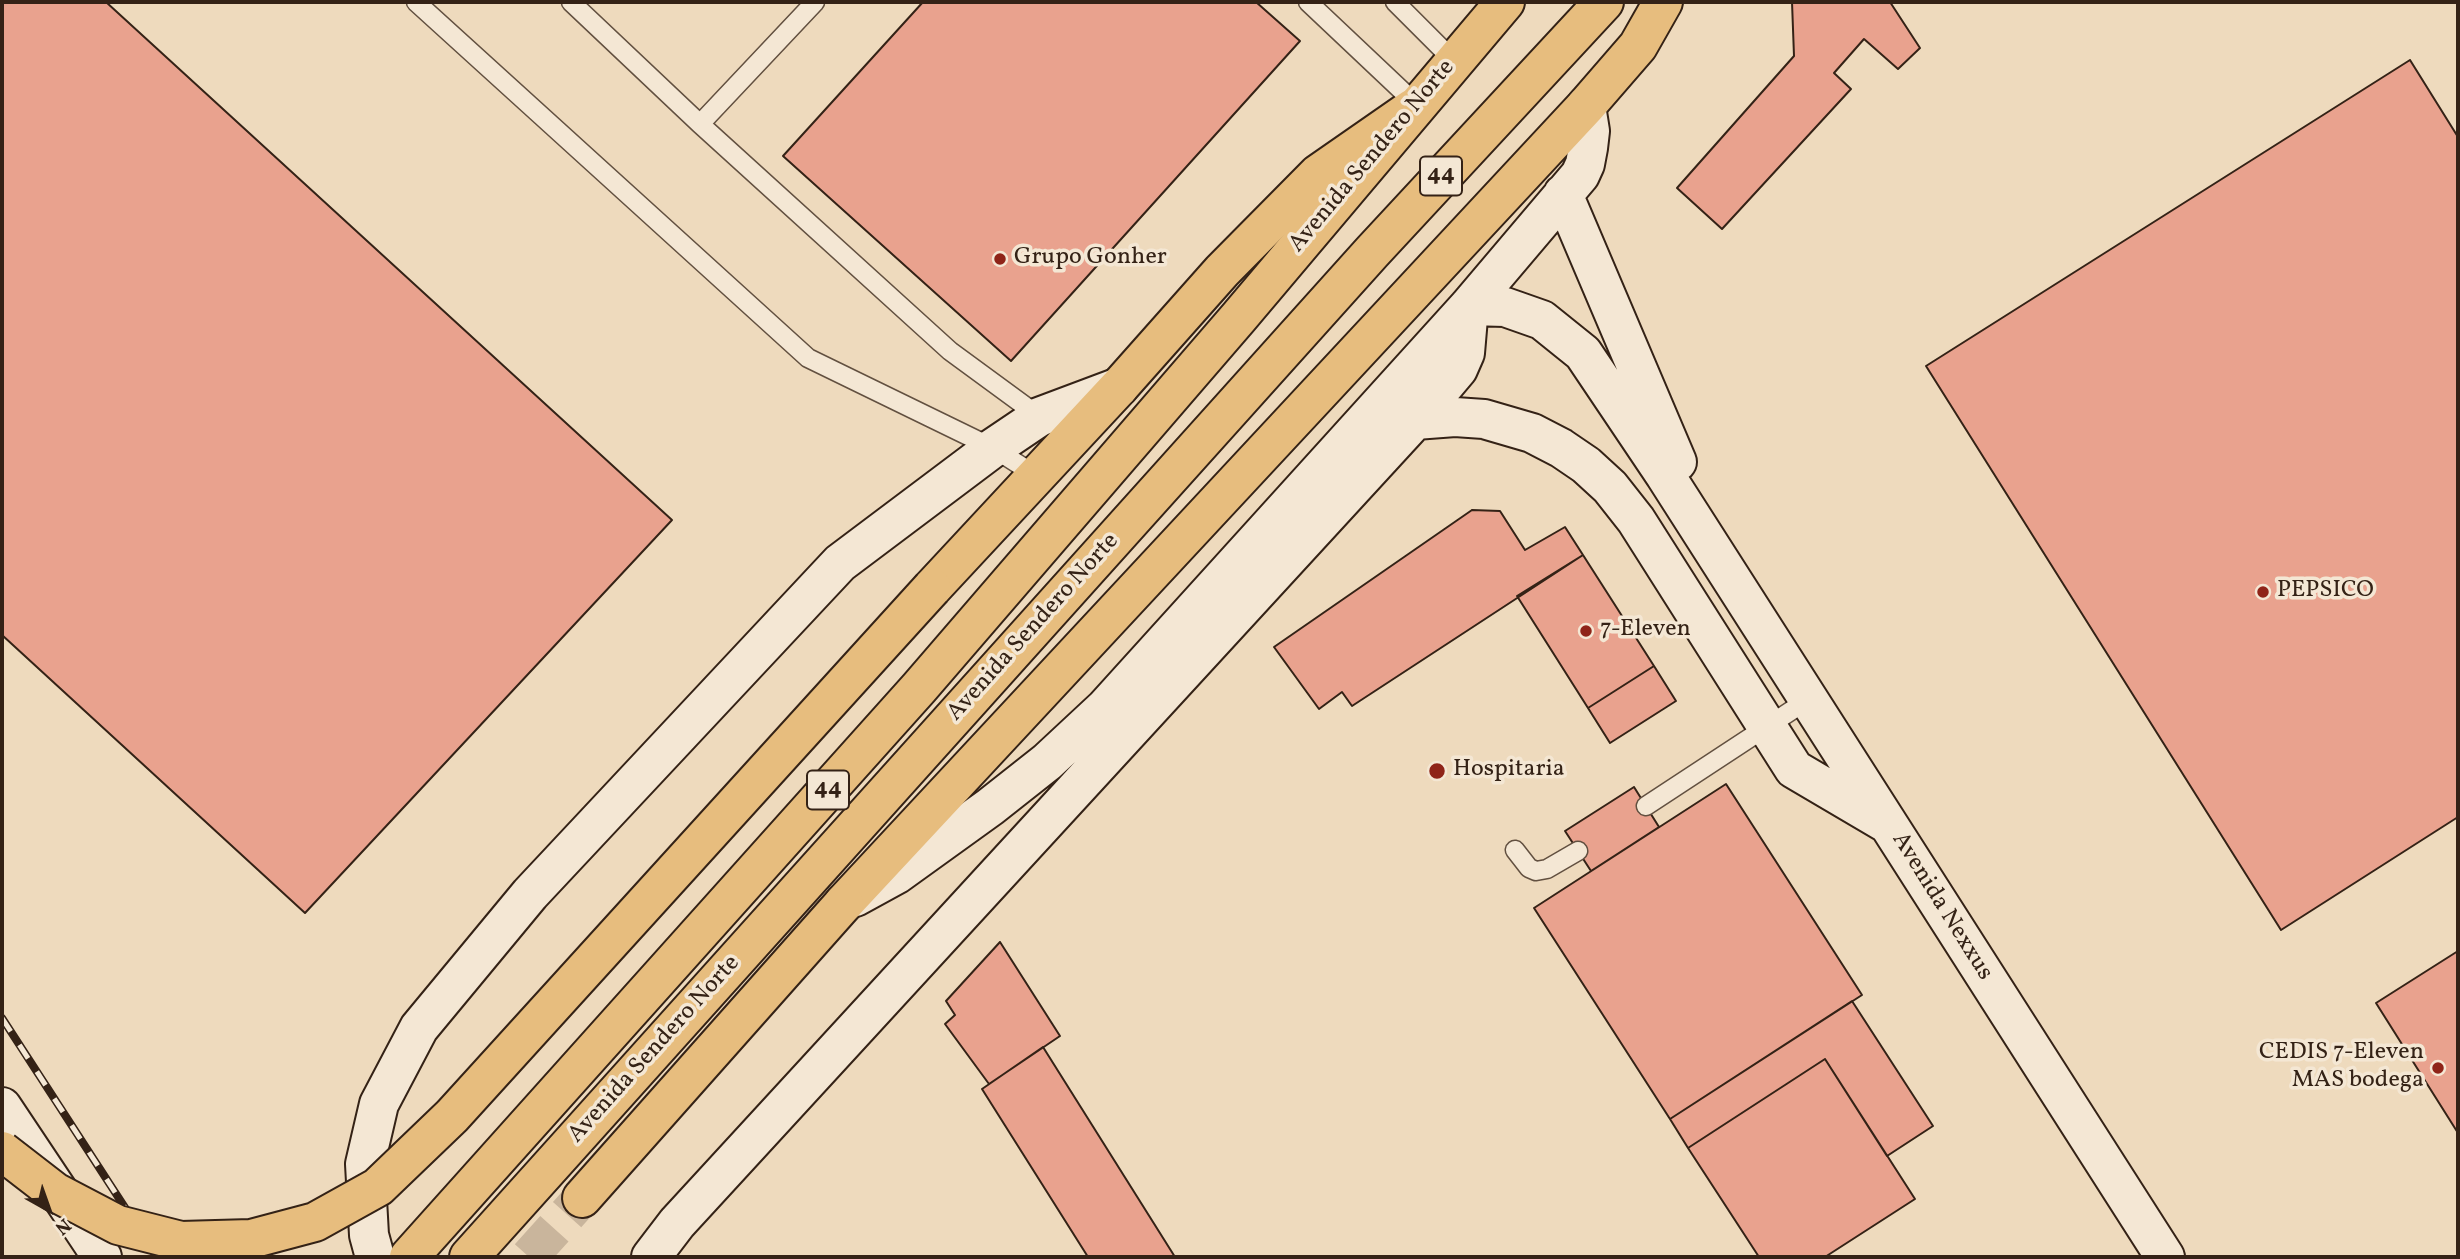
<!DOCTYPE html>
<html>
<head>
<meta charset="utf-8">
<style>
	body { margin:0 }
	#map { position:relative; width:2460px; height:1259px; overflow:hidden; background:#eedabd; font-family:Vollkorn,serif }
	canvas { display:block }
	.frame { position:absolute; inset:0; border:4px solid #342216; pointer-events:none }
	.north { position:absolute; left:14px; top:1175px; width:70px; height:70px; -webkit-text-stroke:5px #f4e7d4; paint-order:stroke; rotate:140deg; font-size:19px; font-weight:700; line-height:28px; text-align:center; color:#342216 }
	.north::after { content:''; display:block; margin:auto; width:24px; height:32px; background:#342216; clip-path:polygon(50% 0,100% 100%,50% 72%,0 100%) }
</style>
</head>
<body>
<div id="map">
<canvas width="2460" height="1259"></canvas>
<div class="frame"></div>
<div class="north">N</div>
</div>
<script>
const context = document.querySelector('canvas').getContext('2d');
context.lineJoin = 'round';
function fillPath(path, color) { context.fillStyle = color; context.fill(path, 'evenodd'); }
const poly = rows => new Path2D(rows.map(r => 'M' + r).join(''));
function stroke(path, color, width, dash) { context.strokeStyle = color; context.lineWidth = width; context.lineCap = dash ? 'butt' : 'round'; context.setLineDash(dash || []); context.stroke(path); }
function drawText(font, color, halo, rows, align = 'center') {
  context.font = font + ' Vollkorn,serif'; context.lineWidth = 7; context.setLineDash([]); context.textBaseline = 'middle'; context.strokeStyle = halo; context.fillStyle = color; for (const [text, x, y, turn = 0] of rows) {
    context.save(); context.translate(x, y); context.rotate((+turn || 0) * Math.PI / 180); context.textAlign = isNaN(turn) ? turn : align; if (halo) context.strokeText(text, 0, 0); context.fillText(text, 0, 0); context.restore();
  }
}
const building = poly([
	[2,2,106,2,672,520,305,913,2,635,2,2],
	[923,2,1256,2,1300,41,1011,361,783,156,923,2],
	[1792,2,1890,2,1920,48,1898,69,1864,39,1834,73,1851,89,1722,229,1677,188,1794,56,1792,2],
	[2410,60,2458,137,2458,817,2281,930,1926,366,2410,60],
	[1472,510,1500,511,1525,550,1565,527,1583,555,1352,706,1342,692,1319,709,1274,647,1472,510],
	[1583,555,1654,666,1588,708,1517,596,1583,555],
	[1654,666,1676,701,1610,743,1588,708,1654,666],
	[1726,784,1862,995,1670,1119,1534,908,1726,784],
	[1634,787,1659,827,1591,871,1565,831,1634,787],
	[1000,942,1060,1036,989,1084,945,1024,955,1015,946,1001,1000,942],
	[2458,951,2458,1133,2376,1003,2458,951],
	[1852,1001,1933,1126,1887,1156,1825,1059,1688,1148,1670,1119,1852,1001],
	[1043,1047,1175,1257,1088,1257,982,1089,1043,1047],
	[1825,1059,1915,1199,1825,1257,1759,1257,1688,1148,1825,1059]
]);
fillPath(building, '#e9a28e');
stroke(building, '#342216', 2);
stroke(poly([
	[529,1257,582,1198]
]), '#c9b59c', 38, [38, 19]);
const lane = poly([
	[416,2,808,358,993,448,1037,476],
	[571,2,700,124,950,351,1040,417],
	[1308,2,1416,104],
	[1395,2,1454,61],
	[700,124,815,2],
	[1646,806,1809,699],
	[1515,850,1529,868,1536,871,1547,869,1578,851]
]);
const secondary = poly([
	[1563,194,1677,462],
	[1415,420,1455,417,1484,419,1532,433,1561,448,1586,465,1610,487,1636,520,1794,769,1884,822],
	[855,897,897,874,990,807,1047,762,1105,708,1469,306,1580,175,1585,164,1588,148,1590,131,1586,106],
	[2,1107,102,1257],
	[375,1257,369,1235,365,1164,379,1104,419,1028,530,894,840,563,993,448,1039,417,1119,387],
	[651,1257,677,1223,1415,420,1458,369,1465,353,1469,306,1505,307,1542,320,1583,353,1665,475,2165,1257]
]);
const primary = poly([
	[844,903,1586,106,1638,46,1663,2],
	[409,1257,919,688,1239,317,1505,2],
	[469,1257,1372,252,1604,2]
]);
const highway = poly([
	[932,588,1119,387,1222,271,1318,174,1413,108],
	[582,1198,844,903]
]);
stroke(lane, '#625040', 21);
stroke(secondary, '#342216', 42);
stroke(primary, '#342216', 42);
stroke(highway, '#342216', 42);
stroke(lane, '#f4e7d4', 18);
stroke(secondary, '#f4e7d4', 38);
stroke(primary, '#e7bd7e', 38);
stroke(highway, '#e7bd7e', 38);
const rail = poly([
	[2,1018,157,1257]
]);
stroke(rail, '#342216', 8);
stroke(rail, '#f4e7d4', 5, [16]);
const highwayBridge = poly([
	[2,1151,55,1192,118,1225,181,1241,251,1239,315,1222,378,1187,452,1116,932,588]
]);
stroke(highwayBridge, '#342216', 42, []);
stroke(highwayBridge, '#e7bd7e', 38);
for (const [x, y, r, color] of [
	[1000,259,7,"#8f2418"],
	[2263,592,7,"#8f2418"],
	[1586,631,7,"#8f2418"],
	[1437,771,9,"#8f2418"],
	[2438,1068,7,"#8f2418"]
]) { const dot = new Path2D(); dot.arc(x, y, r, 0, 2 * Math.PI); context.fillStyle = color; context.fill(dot); stroke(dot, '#f4e7d4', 2.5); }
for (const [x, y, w] of [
	[1441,176,42],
	[828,790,42]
]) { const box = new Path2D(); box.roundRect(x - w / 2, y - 19.5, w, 39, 5); context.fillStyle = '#f4e7d4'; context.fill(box); stroke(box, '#342216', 2); }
drawText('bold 23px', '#342216', null, [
	["44",1441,176],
	["44",828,790]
]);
drawText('24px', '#342216', '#f4e7d4', [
	["Avenida Sendero Norte",1373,157,-50],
	["Avenida Sendero Norte",1034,628,-48],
	["Avenida Nexxus",1941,907,58],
	["Avenida Sendero Norte",655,1050,-48]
]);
drawText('24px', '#342216', '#f4e7d4', [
	["Grupo Gonher",1014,259],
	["PEPSICO",2277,592],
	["7-Eleven",1600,631],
	["Hospitaria",1453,771],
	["CEDIS 7-Eleven",2424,1054,"right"],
	["MAS bodega",2424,1082,"right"]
], 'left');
</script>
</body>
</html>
